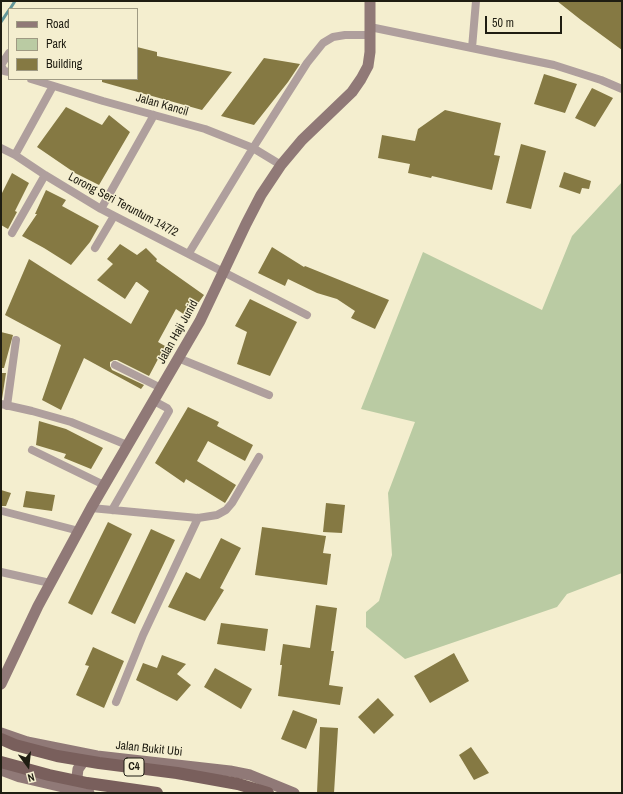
<!DOCTYPE html>
<html>
<head>
<meta charset="utf-8">
<style>
	body { margin:0 }
	#map { position:relative; width:623px; height:794px; overflow:hidden; background:#f4eecf; font-family:"Archivo Narrow",sans-serif }
	canvas { display:block }
	.frame { position:absolute; inset:0; border:2px solid #1f1d12; pointer-events:none }
	.legend { position:absolute; left:8px; top:8px; width:130px; height:72px; box-sizing:border-box; background:#f4eecf; border:1px solid #9f9a83; margin:0; padding:5px 7px; list-style:none; font-size:12px; color:#1f1d12 }
	.legend li { display:flex; align-items:center; gap:8px; height:20px }
	.legend b { width:20px; border:1px solid #9f9a83 }
	.north { position:absolute; left:8px; top:746px; width:40px; height:40px; -webkit-text-stroke:3px #f4eecf; paint-order:stroke; rotate:165deg; font-size:11px; font-weight:700; line-height:16px; text-align:center; color:#1f1d12 }
	.north::after { content:''; display:block; margin:auto; width:14px; height:18px; background:#1f1d12; clip-path:polygon(50% 0,100% 100%,50% 72%,0 100%) }
	.scale { position:absolute; left:485px; top:16px; width:77px; height:18px; box-sizing:border-box; border:2px solid #1f1d12; border-top:0; padding-left:5px; font-size:12px; line-height:14px; white-space:nowrap; color:#1f1d12; -webkit-text-stroke:3px #f4eecf; paint-order:stroke }
</style>
</head>
<body>
<div id="map">
<canvas width="623" height="794"></canvas>
<div class="frame"></div>
<ul class="legend">
<li><b style="height:5px;background:#907977"></b>Road</li>
<li><b style="height:11px;background:#bacba3"></b>Park</li>
<li><b style="height:11px;background:#857943"></b>Building</li>
</ul>
<div class="north">N</div>
<div class="scale">50 m</div>
</div>
<script>
const context = document.querySelector('canvas').getContext('2d');
context.lineJoin = 'round';
function fillPath(path, color) { context.fillStyle = color; context.fill(path, 'evenodd'); }
const poly = rows => new Path2D(rows.map(r => 'M' + r).join(''));
function stroke(path, color, width, dash) { context.strokeStyle = color; context.lineWidth = width; context.lineCap = dash ? 'butt' : 'round'; context.setLineDash(dash || []); context.stroke(path); }
function drawText(font, color, halo, rows, align = 'center') {
  context.font = font + ' "Archivo Narrow",sans-serif'; context.lineWidth = 3; context.setLineDash([]); context.textBaseline = 'middle'; context.strokeStyle = halo; context.fillStyle = color; for (const [text, x, y, turn = 0] of rows) {
    context.save(); context.translate(x, y); context.rotate((+turn || 0) * Math.PI / 180); context.textAlign = isNaN(turn) ? turn : align; if (halo) context.strokeText(text, 0, 0); context.fillText(text, 0, 0); context.restore();
  }
}
fillPath(poly([
	[622,182,622,573,567,594,557,607,405,659,366,627,366,612,379,601,392,555,388,493,415,422,361,409,423,252,542,310,572,236]
]), '#bacba3');
stroke(poly([
	[10,9,15,1],
	[1,22,9,10]
]), '#639699', 3);
fillPath(poly([
	[557,1,622,1,622,50,581,20],
	[137,47,157,52,157,56,232,72,202,110,102,82,102,79,137,79],
	[264,58,300,64,288,82,254,125,221,116],
	[544,74,577,84,565,113,534,104],
	[592,88,613,98,595,127,575,118],
	[66,107,102,125,109,115,130,132,99,185,75,173,37,147],
	[445,110,501,123,494,155,500,156,492,190,432,176,431,178,408,173,410,164,378,158,382,135,415,141,418,129],
	[521,144,546,151,531,209,506,203],
	[564,172,591,181,589,189,582,188,580,194,559,187],
	[12,173,29,183,15,211,17,212,8,229,1,225,1,195],
	[46,190,66,200,62,206,99,226,90,242,71,265,44,248,22,236,37,214,35,214],
	[120,244,137,255,146,248,157,259,156,261,204,295,188,317,176,309,158,342,165,346,149,376,117,360,114,360,110,362,110,366,112,370,144,385,141,389,84,358,61,410,42,400,61,345,5,315,29,259,131,324,149,291,137,282,136,282,125,299,97,280,113,264,107,259],
	[272,247,304,267,305,266,389,300,375,329,351,318,355,311,337,299,317,293,288,279,285,286,258,273],
	[250,299,297,322,270,376,237,364,247,332,235,326],
	[1,332,13,335,4,368,1,368],
	[1,373,6,373,2,399,1,399],
	[188,407,219,422,217,426,253,445,245,461,208,441,197,461,236,485,225,503,186,479,184,483,155,463],
	[39,421,66,429,103,448,91,469,64,458,66,454,36,445],
	[1,490,11,493,6,506,1,506],
	[26,491,55,495,52,511,23,507],
	[326,503,345,505,342,533,323,532],
	[108,522,132,534,92,615,68,603],
	[262,527,326,536,323,553,331,554,327,585,255,575],
	[151,529,175,540,135,624,111,613],
	[221,538,241,548,220,588,224,590,205,621,168,607,186,572,200,579],
	[316,605,337,608,331,651,334,651,329,685,343,687,340,705,278,696,282,665,280,665,283,644,310,648],
	[221,623,268,629,265,651,217,644],
	[93,647,124,661,104,708,76,695,89,666,85,665],
	[454,653,469,681,430,703,414,676],
	[162,655,186,664,177,674,191,685,177,701,136,680,143,663,157,668],
	[215,668,252,689,241,709,204,687],
	[378,698,394,715,374,734,358,717],
	[293,710,317,719,317,722,306,749,281,739],
	[320,727,338,728,334,793,317,793],
	[471,747,489,773,474,780,459,755]
]), '#857943');
stroke(poly([
	[370,27,554,65,601,80,622,89],
	[472,48,476,1],
	[9,53,1,65,4,71,9,72],
	[31,79,103,101,205,129,253,148,281,165],
	[1,148,15,155,45,175,101,209,307,315],
	[15,155,53,86],
	[101,209,154,115],
	[12,233,45,175],
	[95,248,114,216],
	[189,253,253,148,307,63,323,43,333,37,345,35,370,35],
	[178,358,269,395],
	[115,365,161,388],
	[1,404,32,411,71,422,127,445],
	[7,406,16,340],
	[32,450,104,485],
	[91,508,198,518,217,515,226,510,232,503,259,457],
	[112,510,169,411,167,408,154,401],
	[2,511,79,531],
	[1,572,50,583],
	[116,702,143,635,198,518]
]), '#af9f9d', 8);
stroke(poly([
	[1,684,38,606,91,508,200,321,246,224,261,195,281,165,302,140,352,92,361,79,368,66,370,52,370,1],
	[1,733,27,742,97,756,230,771,250,775,294,793],
	[1,770,20,777,89,793],
	[83,788,77,777,78,769,83,762,92,757]
]), '#907977', 11);
stroke(poly([
	[1,739,15,745,57,756,99,763,177,773,238,784,268,793],
	[1,762,49,775,87,783,157,793]
]), '#795f5c', 12);
for (const [x, y, w] of [
	[134,767,20]
]) { const box = new Path2D(); box.roundRect(x - w / 2, y - 9, w, 18, 3); context.fillStyle = '#f4eecf'; context.fill(box); stroke(box, '#1f1d12', 1); }
drawText('bold 11px', '#1f1d12', null, [
	["C4",134,767]
]);
drawText('12px', '#1f1d12', '#f4eecf', [
	["Jalan Kancil",162,105,16],
	["Lorong Seri Teruntum 147/2",123,205,28],
	["Jalan Haji Junid",178,332,-61],
	["Jalan Bukit Ubi",149,749,6]
]);
</script>
</body>
</html>
